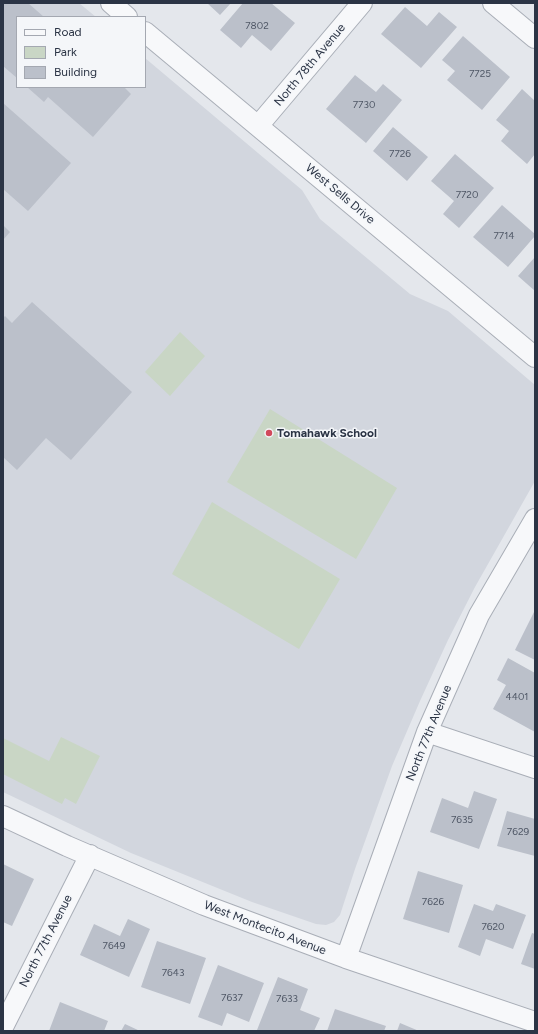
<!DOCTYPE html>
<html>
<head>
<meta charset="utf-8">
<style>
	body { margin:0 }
	#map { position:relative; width:538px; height:1034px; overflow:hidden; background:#e4e7ec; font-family:Figtree,sans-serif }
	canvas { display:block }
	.frame { position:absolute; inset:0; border:4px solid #2b3445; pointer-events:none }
	.legend { position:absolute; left:16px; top:16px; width:130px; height:72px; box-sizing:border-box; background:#f4f6f9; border:1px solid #a4a8b1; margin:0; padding:5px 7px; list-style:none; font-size:12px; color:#2b3445 }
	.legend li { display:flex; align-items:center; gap:8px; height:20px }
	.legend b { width:20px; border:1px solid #a4a8b1 }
</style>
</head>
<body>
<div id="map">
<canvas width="538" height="1034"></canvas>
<div class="frame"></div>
<ul class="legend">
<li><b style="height:5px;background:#f7f8fa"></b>Road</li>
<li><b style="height:11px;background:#c9d6c5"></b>Park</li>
<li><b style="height:11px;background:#bbc0ca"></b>Building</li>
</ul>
</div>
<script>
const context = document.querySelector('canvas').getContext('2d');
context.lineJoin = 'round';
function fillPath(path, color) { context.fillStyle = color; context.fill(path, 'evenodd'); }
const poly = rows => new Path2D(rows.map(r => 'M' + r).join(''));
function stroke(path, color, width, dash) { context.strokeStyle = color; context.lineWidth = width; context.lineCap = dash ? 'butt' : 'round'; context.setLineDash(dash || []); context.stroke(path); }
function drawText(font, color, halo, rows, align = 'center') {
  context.font = font + ' Figtree,sans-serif'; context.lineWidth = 3; context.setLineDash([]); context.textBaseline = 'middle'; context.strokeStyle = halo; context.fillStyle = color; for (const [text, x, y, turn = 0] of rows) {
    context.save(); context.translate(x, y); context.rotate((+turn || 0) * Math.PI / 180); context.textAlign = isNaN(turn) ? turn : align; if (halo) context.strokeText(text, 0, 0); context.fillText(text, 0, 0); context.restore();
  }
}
fillPath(poly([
	[3,3,79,3,96,17,17,17,17,87,145,87,145,58,302,190,320,219,410,294,448,311,535,385,535,481,475,587,448,640,420,701,392,766,355,869,340,915,334,922,326,925,316,924,252,902,131,853,3,792]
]), '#d2d6de');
fillPath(poly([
	[180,332,205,356,170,396,145,372],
	[270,409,397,488,356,559,227,482],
	[212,502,340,579,299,649,172,574],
	[61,737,100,756,76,804,65,798,62,804,3,774,3,738,49,761]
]), '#c9d6c5');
fillPath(poly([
	[3,3,28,3,44,17,17,17,17,78,3,66],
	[207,3,231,3,220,15],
	[243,3,271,3,295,23,271,51,252,35,241,48,220,30],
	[405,7,427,26,439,12,457,27,421,68,381,34],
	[463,36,510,77,482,110,447,80,455,71,442,60],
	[355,75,376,92,383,84,402,100,366,143,326,109],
	[27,87,124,87,131,94,93,137,48,97,44,102],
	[522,89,535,101,535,154,527,164,501,141,509,131,496,120],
	[3,103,71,163,28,211,3,189],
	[393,127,428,157,407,181,373,151],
	[455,154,494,188,459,228,443,214,454,201,431,181],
	[502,205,535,234,535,236,508,267,473,237],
	[3,225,10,232,3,240],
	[535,257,535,291,518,276],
	[32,302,132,392,71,460,46,438,17,470,3,457,3,318,5,316,12,323],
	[535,610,535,660,515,650],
	[508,658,535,673,535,732,493,709,506,685,497,680],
	[474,791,497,799,479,849,430,832,442,798,468,808],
	[507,811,535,819,535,856,497,846],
	[3,864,34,879,12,926,3,922],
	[418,871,463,885,449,933,403,919],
	[474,904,493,911,496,904,526,915,513,949,486,939,480,956,458,947],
	[128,919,150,929,129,977,80,955,94,924,120,936],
	[532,933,535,934,535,969,521,964],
	[157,941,206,958,190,1004,141,987],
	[218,965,264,983,249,1022,227,1013,222,1026,198,1017],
	[278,977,308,989,300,1010,320,1018,314,1031,257,1030],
	[60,1002,108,1021,104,1031,49,1031],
	[335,1009,386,1026,384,1031,327,1031],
	[400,1023,419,1031,397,1031],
	[125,1024,140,1031,121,1031]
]), '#bbc0ca');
const street = poly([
	[111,3,127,17],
	[493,3,535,38],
	[145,32,535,357],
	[258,126,362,3],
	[427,732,535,768],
	[3,816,67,846,204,905,346,958,535,1022],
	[346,958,427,732,479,615,535,519],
	[3,1027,90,855]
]);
stroke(street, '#a9aeb7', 22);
stroke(street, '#f7f8fa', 20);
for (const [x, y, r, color] of [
	[269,433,4,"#d1495b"]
]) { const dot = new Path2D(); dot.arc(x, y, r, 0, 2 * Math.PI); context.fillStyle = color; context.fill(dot); stroke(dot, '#f4f6f9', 1.5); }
drawText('10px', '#4f5766', null, [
	["7802",257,26],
	["7725",480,74],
	["7730",364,105],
	["7726",400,154],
	["7720",467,195],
	["7714",504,236],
	["4401",517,697],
	["7635",462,820],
	["7629",518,832],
	["7626",433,902],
	["7620",493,927],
	["7649",114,946],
	["7643",173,973],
	["7637",232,998],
	["7633",287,999]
]);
drawText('12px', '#2b3445', '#f4f6f9', [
	["North 78th Avenue",310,65,-50],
	["West Sells Drive",340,194,40],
	["North 77th Avenue",429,733,-68],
	["West Montecito Avenue",265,928,21],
	["North 77th Avenue",46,941,-63]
]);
drawText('bold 12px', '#2b3445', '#f4f6f9', [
	["Tomahawk School",277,433]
], 'left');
</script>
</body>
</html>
